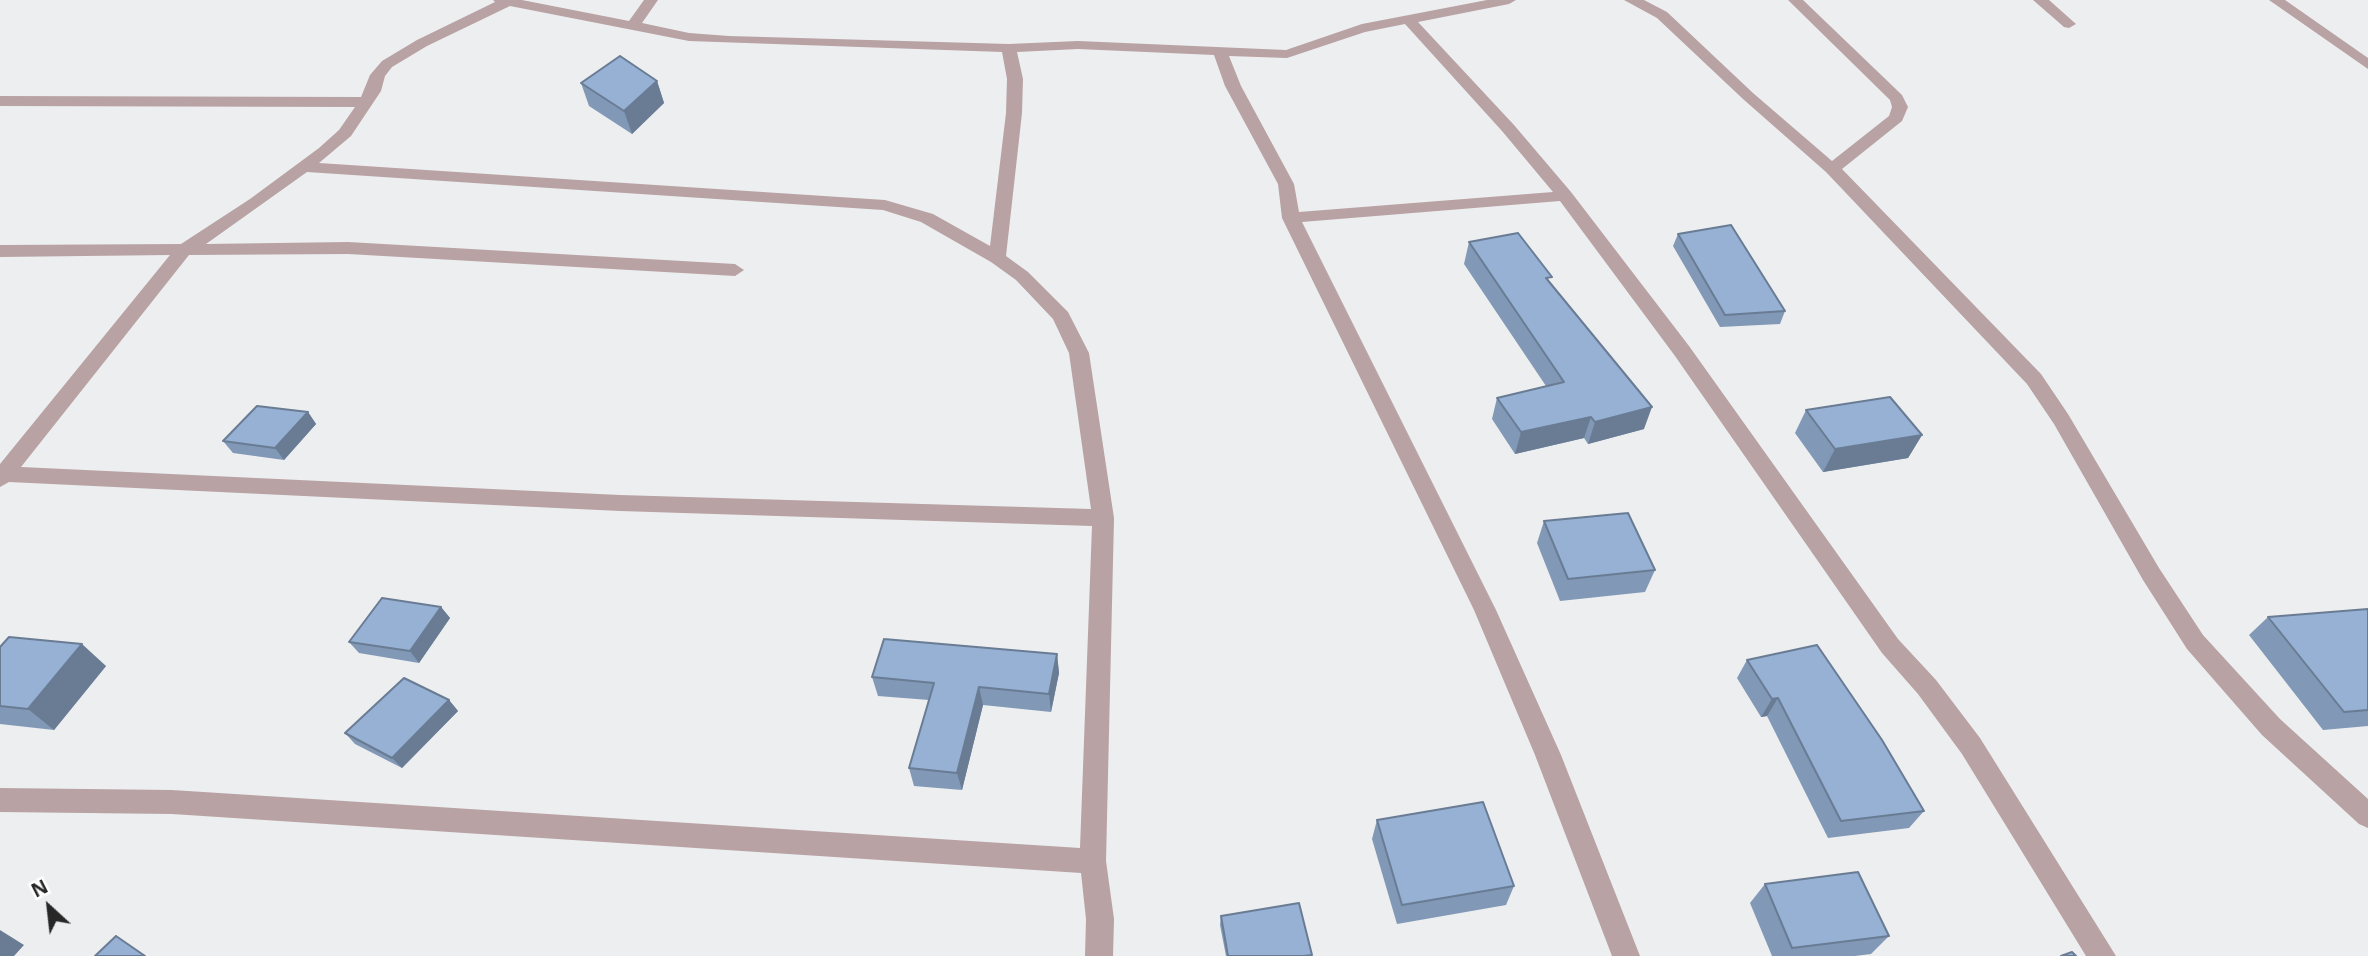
<!DOCTYPE html>
<html>
<head>
<meta charset="utf-8">
<style>
	body { margin:0 }
	#map { position:relative; width:2368px; height:956px; overflow:hidden; background:#edeef0; font-family:"Noto Sans",sans-serif }
	canvas { display:block }
	.north { position:absolute; left:14px; top:872px; width:70px; height:70px; -webkit-text-stroke:5px #fff; paint-order:stroke; rotate:333deg; font-size:19px; font-weight:700; line-height:28px; text-align:center; color:#272728 }
	.north::after { content:''; display:block; margin:auto; width:24px; height:32px; background:#272728; clip-path:polygon(50% 0,100% 100%,50% 72%,0 100%) }
</style>
</head>
<body>
<div id="map">
<canvas width="2368" height="956"></canvas>
<div class="north">N</div>
</div>
<script>
const context = document.querySelector('canvas').getContext('2d');
context.lineJoin = 'round';
const poly = rows => new Path2D(rows.map(r => 'M' + r).join(''));
function fillPath(path, color) { context.fillStyle = color; context.fill(path, 'evenodd'); }
function stroke(path, color, width, dash) { context.strokeStyle = color; context.lineWidth = width; context.lineCap = dash ? 'butt' : 'round'; context.setLineDash(dash || []); context.stroke(path); }
fillPath(poly([
	[493,0,522,0,629,21,644,0,658,0,642,23,689,33,729,36,1009,44,1078,41,1286,50,1362,24,1487,0,1516,0,1509,4,1418,22,1514,125,1571,192,1689,346,1898,639,1936,680,1980,738,2116,956,2086,956,1962,754,1918,694,1882,653,1675,356,1560,201,1302,222,1496,610,1561,755,1640,956,1612,956,1535,755,1474,610,1282,218,1278,184,1225,86,1214,55,1078,49,1017,52,1023,79,1022,113,1006,256,1028,272,1068,312,1089,353,1114,518,1106,861,1114,919,1113,956,1085,956,1086,919,1081,873,172,814,0,812,0,788,172,790,1080,848,1092,526,620,511,9,482,0,487,0,464,170,255,0,257,0,245,181,244,250,199,319,148,339,130,355,107,0,106,0,96,361,97,370,75,382,61,417,40,495,2,493,0],
	[510,6,689,41,1002,52,1007,79,1006,113,990,246,933,214,885,200,319,163,351,136,381,91,385,76,392,67,427,46,510,6],
	[1405,24,1502,131,1553,192,1299,212,1294,184,1241,86,1229,56,1287,58,1365,32,1405,24],
	[307,172,883,210,921,222,991,262,1016,280,1053,319,1069,353,1091,509,620,495,21,467,189,255,348,254,735,276,744,270,735,264,348,242,206,244,307,172],
	[1624,0,1644,0,1667,12,1753,93,1832,161,1889,116,1892,107,1890,100,1788,0,1803,0,1902,95,1908,107,1902,121,1842,169,2041,374,2068,414,2159,568,2203,635,2280,719,2368,799,2368,828,2359,824,2262,735,2187,649,2143,580,2054,424,2027,384,1826,172,1743,99,1657,18,1624,0],
	[2033,0,2049,0,2076,24,2069,28,2064,27,2033,0],
	[2269,0,2285,0,2368,58,2368,69,2269,0]
]), '#b8a2a4');
fillPath(poly([
	[657,81,664,103,632,134,589,106,581,83],
	[1678,234,1785,311,1780,324,1720,327,1673,246],
	[1469,242,1550,282,1644,429,1588,444,1584,438,1515,454,1492,419,1497,398,1546,386,1464,264],
	[1806,410,1922,435,1908,458,1823,472,1795,433],
	[308,412,316,424,284,460,233,453,223,441],
	[1544,521,1655,570,1645,592,1560,601,1537,543],
	[441,607,450,618,419,663,359,653,349,642],
	[2368,609,2368,726,2323,730,2249,635,2268,617],
	[0,647,106,666,54,730,0,724],
	[1057,654,1059,673,1051,712,983,705,962,790,914,786,909,768,929,700,878,696,872,677],
	[1747,660,1924,811,1909,828,1828,838,1767,716,1761,717,1737,678],
	[449,700,458,711,402,768,355,744,345,733],
	[1377,820,1514,886,1506,905,1397,924,1372,839],
	[1765,884,1889,936,1871,954,1855,956,1772,956,1750,903],
	[1221,916,1312,955,1311,956,1226,956,1220,925]
]), '#8198b6');
fillPath(poly([
	[657,81,664,103,632,134,624,111],
	[1652,407,1644,429,1588,444,1595,422],
	[308,412,316,424,284,460,275,448],
	[1591,417,1584,438,1515,454,1521,432],
	[1922,435,1908,458,1823,472,1835,449],
	[441,607,450,618,419,663,410,651],
	[82,644,106,666,54,730,28,709],
	[1057,654,1059,673,1051,712,1049,694],
	[979,687,983,705,962,790,957,773],
	[1778,698,1767,716,1761,717,1772,699],
	[449,700,458,711,402,768,392,758],
	[0,930,24,945,14,956,0,956]
]), '#697c94');
const building = poly([
	[620,56,657,81,624,111,581,83,620,56],
	[1731,225,1785,311,1725,315,1678,234,1731,225],
	[1518,233,1552,277,1546,278,1652,407,1595,422,1591,417,1521,432,1497,398,1564,382,1469,242,1518,233],
	[1890,397,1922,435,1835,449,1806,410,1890,397],
	[257,406,308,412,275,448,223,441,257,406],
	[1628,513,1655,570,1568,579,1544,521,1628,513],
	[382,598,441,607,410,651,349,642,382,598],
	[2368,609,2368,710,2344,712,2268,617,2368,609],
	[9,637,82,644,28,709,0,706,0,647,9,637],
	[884,639,1057,654,1049,694,979,687,957,773,909,768,934,683,872,677,884,639],
	[1817,645,1882,740,1924,811,1841,821,1778,698,1772,699,1747,660,1817,645],
	[404,678,449,700,392,758,345,733,404,678],
	[1483,802,1514,886,1402,905,1377,820,1483,802],
	[1858,872,1889,936,1792,948,1765,884,1858,872],
	[1299,903,1312,955,1304,956,1228,956,1221,916,1299,903],
	[116,936,145,956,95,956,116,936],
	[2072,952,2076,956,2061,956,2072,952]
]);
fillPath(building, '#96b1d4');
stroke(building, '#697c94', 2);
</script>
</body>
</html>
